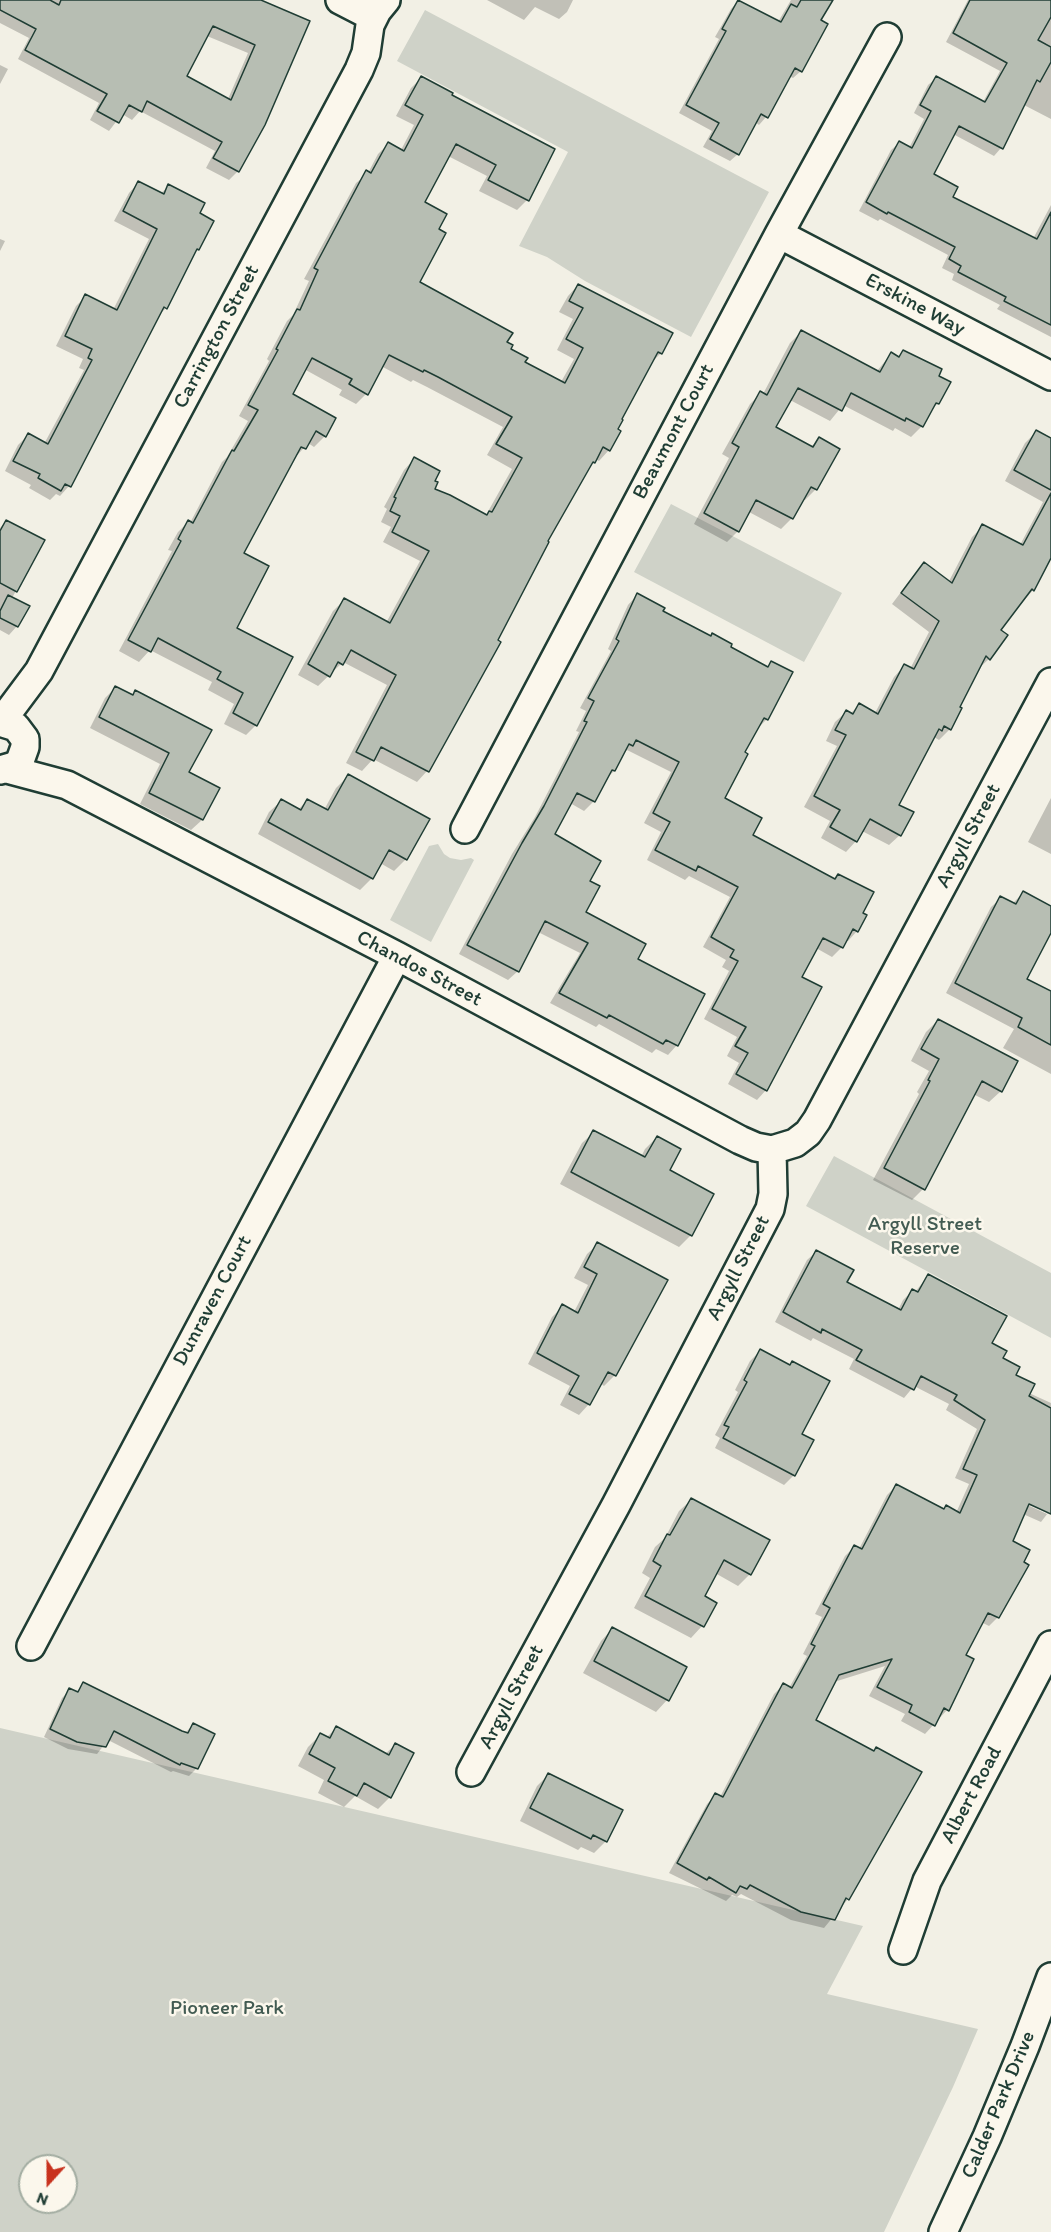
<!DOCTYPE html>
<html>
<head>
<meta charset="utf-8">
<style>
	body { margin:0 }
	#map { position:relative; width:1051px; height:2232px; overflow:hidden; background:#f2f0e5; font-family:Itim,sans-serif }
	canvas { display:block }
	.north { position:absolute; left:18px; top:2154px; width:60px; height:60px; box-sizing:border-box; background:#fbf7ec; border:2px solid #a3ada2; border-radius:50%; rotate:201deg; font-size:16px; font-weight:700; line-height:24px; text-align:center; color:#1f3d34 }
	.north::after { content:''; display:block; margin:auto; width:21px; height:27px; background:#c8321e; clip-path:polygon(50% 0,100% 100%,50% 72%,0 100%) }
</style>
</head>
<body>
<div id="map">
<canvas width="1051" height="2232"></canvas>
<div class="north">N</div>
</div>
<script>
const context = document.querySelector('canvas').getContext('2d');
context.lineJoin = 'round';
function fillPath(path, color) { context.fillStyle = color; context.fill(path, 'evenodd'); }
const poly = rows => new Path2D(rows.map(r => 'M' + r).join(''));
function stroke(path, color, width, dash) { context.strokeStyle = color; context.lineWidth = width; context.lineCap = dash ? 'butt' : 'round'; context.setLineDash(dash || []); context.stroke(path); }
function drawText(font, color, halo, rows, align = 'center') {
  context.font = font + ' Itim,sans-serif'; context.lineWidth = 5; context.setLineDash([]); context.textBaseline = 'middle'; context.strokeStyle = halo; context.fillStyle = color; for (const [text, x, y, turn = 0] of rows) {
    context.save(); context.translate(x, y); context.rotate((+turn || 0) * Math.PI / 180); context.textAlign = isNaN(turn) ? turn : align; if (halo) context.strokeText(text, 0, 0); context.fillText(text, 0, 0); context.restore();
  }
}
fillPath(poly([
	[425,10,769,192,691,337,585,281,547,257,519,246,568,152,397,61],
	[671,504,842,593,804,662,634,572],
	[438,844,444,854,450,858,461,860,471,858,474,860,431,942,390,920,429,846],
	[834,1156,1051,1273,1051,1338,806,1206],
	[0,1728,863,1926,827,1994,978,2029,953,2087,884,2232,0,2232],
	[30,2166,66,2166,66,2202,30,2202]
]), '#cfd2c8');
fillPath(poly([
	[0,0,257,0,263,124,238,171,229,180,206,168,215,151,140,111,132,120,122,114,109,131,90,120,99,103,18,59,29,38,0,23],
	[207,36,248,53,228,99,185,76],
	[487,0,573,0,567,12,559,19,535,7,524,20],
	[791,0,822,0,819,21,801,71,793,78,789,76,766,117,759,125,755,122,738,154,730,161,703,147,712,131,679,113,719,39,715,37,731,9,738,1,778,22],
	[968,0,1051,0,1051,119,1024,105,1001,148,994,156,953,134,932,175,951,197,1033,239,1051,205,1051,337,997,309,1000,305,952,280,954,274,942,268,948,255,880,219,878,221,859,211,891,150,899,143,909,148,924,119,914,113,928,85,936,78,983,102,1000,71,946,42],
	[0,65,8,69,0,84],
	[421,78,450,96,527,200,517,210,479,191,487,176,448,156,423,203,436,230,418,282,505,343,509,350,523,363,561,382,574,359,557,350,573,319,559,312,568,296,578,285,661,353,650,364,620,420,609,450,599,461,595,459,587,468,546,542,496,640,499,642,427,771,417,782,373,759,362,771,346,763,387,685,343,662,318,686,298,675,333,611,344,600,386,623,420,561,383,542,391,527,381,522,387,509,384,507,404,470,414,459,433,482,433,490,486,515,512,469,487,455,503,427,427,387,413,380,411,382,381,366,366,394,356,404,339,395,342,390,304,369,291,395,325,436,314,447,308,443,294,459,242,554,235,628,256,725,246,735,224,724,234,704,208,690,212,682,150,650,139,662,119,651,172,551,168,550,178,532,188,522,190,523,222,462,227,457,248,421,239,416,269,361,267,359,287,321,293,315,309,281,304,279,356,183,368,173,378,154,388,144,401,150,414,125,396,116,411,88],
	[138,183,160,194,169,186,198,214,198,249,192,255,166,308,157,317,69,486,60,496,56,494,50,500,29,488,31,485,5,471,18,445,28,435,44,444,84,370,79,368,83,359,56,346,76,306,86,296,113,310,149,239,114,221,129,193],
	[0,239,5,241,0,251],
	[801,332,877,371,891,354,897,358,903,351,937,376,938,403,930,412,922,426,911,437,895,428,893,431,843,405,830,421,790,400,774,427,811,447,819,439,816,489,805,500,803,499,792,518,781,529,749,512,738,531,727,542,694,524,729,458,722,454,750,404,761,393,763,394,790,343],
	[1036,432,1051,440,1051,557,1033,590,999,630,989,659,978,669,958,708,950,729,939,740,934,737,897,805,900,835,889,845,862,831,856,841,846,852,821,838,830,821,804,807,837,746,826,741,835,722,846,712,850,714,859,705,875,713,894,677,904,666,910,669,929,632,892,604,914,575,924,564,948,583,972,537,983,526,1020,545,1043,502,1005,481,1025,443],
	[6,521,43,541,12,598,17,626,9,635,0,630,0,528],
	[637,595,661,612,767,668,772,663,767,719,757,729,743,753,723,799,751,836,834,880,838,875,861,913,857,931,848,941,846,940,842,947,832,957,816,948,800,977,766,1090,757,1100,728,1084,739,1063,727,1056,737,1037,704,1019,729,971,722,967,726,960,703,947,730,897,689,876,685,880,647,860,661,832,644,823,671,772,627,750,622,755,614,771,605,780,594,801,584,811,570,803,552,835,588,881,584,913,636,960,677,1045,668,1055,656,1049,652,1053,599,1024,596,1027,550,1003,580,953,538,932,518,971,508,980,459,954,512,854,535,817,579,732,576,731,586,711,580,708,611,651,608,649,628,605],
	[116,687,132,696,136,692,187,773,218,788,202,820,191,830,140,804,160,764,90,728,105,698],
	[348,776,406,859,394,871,380,863,372,878,360,890,258,834,269,812,281,801,298,810,307,800,324,810,336,788],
	[1051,798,1051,854,1028,842],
	[1023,893,1051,908,1051,930,1025,979,1051,993,1051,1074,1003,1048,1014,1029,946,993,991,907,1001,898,1013,903],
	[938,1020,1001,1091,989,1102,973,1094,923,1189,912,1200,873,1180,919,1094,917,1092,929,1071,911,1061,926,1032],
	[594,1132,641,1157,645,1149,657,1137,691,1235,679,1247,560,1184,582,1143],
	[598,1244,666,1280,614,1376,604,1386,600,1383,589,1404,579,1415,560,1405,570,1386,528,1364,552,1317,563,1306,574,1312,588,1285,574,1278,587,1254],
	[816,1252,845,1283,898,1310,903,1300,912,1291,915,1292,928,1276,990,1344,1029,1393,1051,1403,1051,1509,1041,1522,1023,1514,1011,1541,998,1617,989,1626,981,1622,964,1655,947,1710,925,1734,901,1721,905,1714,869,1696,885,1666,834,1682,814,1720,873,1752,876,1749,848,1899,824,1928,791,1920,741,1894,737,1897,732,1895,726,1901,669,1873,707,1804,716,1795,720,1797,774,1694,783,1685,789,1688,807,1656,803,1654,822,1617,815,1614,845,1556,854,1547,859,1549,887,1495,896,1486,943,1510,946,1507,956,1513,969,1484,955,1478,977,1429,946,1410,949,1404,914,1386,904,1398,849,1369,854,1359,813,1338,811,1341,775,1322,807,1260],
	[1023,1499,1047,1510,1047,1514,1021,1502],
	[760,1351,800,1434,794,1475,784,1485,715,1448,720,1438,715,1435,738,1392,735,1390,750,1361],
	[691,1500,750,1574,738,1586,715,1573,703,1597,702,1626,691,1638,634,1608,650,1578,642,1573,655,1547,665,1538,679,1511],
	[612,1629,685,1668,667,1700,656,1712,583,1673,601,1641],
	[84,1684,185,1733,193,1725,197,1768,189,1776,173,1771,171,1772,108,1740,97,1754,68,1749,44,1737,62,1698,70,1690,75,1693],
	[336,1728,385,1754,395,1745,390,1797,378,1809,355,1796,344,1807,318,1793,324,1780,298,1766,308,1747,320,1735,326,1738],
	[548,1775,606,1841,594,1853,581,1847,578,1850,520,1821,537,1786]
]), '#0003');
const building = poly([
	[0,0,50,0,59,5,61,0,261,0,310,21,265,125,239,172,213,158,222,142,147,101,142,112,129,105,119,123,97,111,107,94,25,50,36,29,0,10,0,0],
	[213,26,255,45,231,100,187,76,213,26],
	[738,0,781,22,791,4,797,7,801,0,833,0,821,20,828,24,802,72,795,68,768,118,761,114,739,155,710,139,719,123,686,105,726,31,722,29,738,0],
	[970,0,1051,0,1051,17,1038,40,1051,47,1051,62,1040,82,1037,80,1003,149,959,126,934,174,958,187,953,197,1037,239,1051,212,1051,325,1004,301,1006,297,958,272,961,266,949,259,955,247,888,212,887,214,866,202,899,141,912,148,931,111,920,105,936,76,985,102,1007,63,953,33,970,0],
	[421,76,453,93,452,95,555,149,529,201,488,180,496,165,456,144,425,202,447,214,439,229,446,233,420,282,513,333,507,342,513,345,511,349,528,358,525,362,565,383,583,348,566,339,583,308,569,301,578,284,673,333,662,354,658,352,622,419,623,420,618,429,621,431,610,451,603,447,595,463,593,462,548,541,549,542,498,640,501,642,429,772,381,747,374,761,356,752,396,675,351,650,343,665,338,662,330,677,308,664,344,598,390,623,429,551,392,532,400,516,390,511,396,498,394,497,414,457,440,471,435,481,438,482,435,489,450,495,487,515,489,511,492,512,522,458,496,444,512,417,438,377,424,370,423,372,389,355,368,395,349,384,352,379,312,358,293,394,336,418,326,437,316,431,306,449,301,447,244,553,269,566,237,628,293,657,257,726,233,713,243,693,217,679,221,672,158,638,151,652,128,640,181,541,178,539,188,520,193,523,232,450,234,451,258,410,248,405,278,350,276,349,297,309,300,310,318,270,314,268,366,170,371,173,388,142,404,151,423,115,405,105,421,76],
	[138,181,164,194,168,184,205,203,200,213,214,221,199,250,197,249,167,309,164,307,71,487,65,484,61,491,38,478,40,474,13,461,28,433,48,444,92,360,88,358,92,349,65,336,85,294,117,310,157,229,123,211,138,181],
	[801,330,880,372,891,352,899,357,903,350,942,369,939,376,951,382,939,404,936,403,923,427,906,418,905,421,851,393,842,411,798,388,776,427,813,447,819,437,840,449,817,490,811,487,793,519,756,500,739,532,704,513,739,447,732,443,760,391,767,395,801,330],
	[1036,430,1051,438,1051,490,1014,470,1036,430],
	[1051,493,1051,558,1034,591,1032,589,1001,630,1008,635,990,660,986,656,960,707,962,708,951,730,944,726,942,731,939,729,899,805,914,812,901,836,870,819,857,842,830,827,840,810,814,796,846,735,835,730,846,710,853,714,859,703,878,714,904,664,914,669,939,621,901,593,924,562,952,583,982,524,1023,545,1051,493],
	[6,520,45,540,17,592,0,583,0,531,6,520],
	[637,593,665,608,663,611,711,636,712,633,721,638,732,644,731,647,768,667,771,661,793,672,768,720,764,718,745,752,748,754,725,798,762,818,753,835,835,879,838,874,874,892,863,913,867,915,858,932,853,929,843,948,823,938,802,977,822,987,767,1091,736,1074,748,1053,735,1046,746,1027,712,1009,738,961,730,957,734,950,711,937,738,887,698,866,696,871,655,850,670,822,653,813,679,762,636,740,633,746,629,744,615,771,612,770,595,802,577,793,555,834,601,861,590,881,600,886,586,912,646,944,638,959,705,994,678,1046,666,1040,663,1044,609,1015,607,1018,559,993,588,943,545,921,519,972,467,945,522,843,544,806,587,722,584,721,594,701,588,698,619,641,616,639,637,593],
	[8,595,30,606,18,627,0,618,0,611,8,595],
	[115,686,133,695,135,690,212,730,189,772,220,788,203,820,149,793,169,753,99,717,115,686],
	[348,774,430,819,407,860,389,850,373,879,268,822,281,799,301,810,307,799,328,810,348,774],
	[1023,891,1051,906,1051,933,1027,979,1051,991,1051,1045,1018,1027,1022,1018,955,983,1000,896,1016,904,1023,891],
	[938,1019,1018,1061,1002,1092,982,1081,925,1190,884,1168,930,1081,928,1080,939,1059,921,1049,938,1019],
	[593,1130,645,1157,657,1136,681,1149,670,1170,714,1194,692,1236,571,1172,593,1130],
	[597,1242,668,1280,616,1376,608,1372,590,1405,569,1394,579,1376,537,1353,562,1304,578,1313,597,1274,584,1267,597,1242],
	[816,1250,854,1270,847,1282,901,1310,912,1289,918,1292,928,1274,1007,1316,992,1343,1007,1351,1003,1358,1020,1367,1016,1375,1035,1384,1029,1396,1051,1408,1051,1514,1029,1504,1013,1541,1030,1550,1024,1562,1029,1565,999,1618,988,1613,966,1655,974,1659,949,1711,944,1708,935,1726,909,1712,912,1705,877,1687,892,1659,839,1675,816,1720,874,1751,876,1747,922,1772,849,1900,846,1898,835,1920,801,1912,750,1885,747,1889,740,1886,736,1893,709,1877,707,1880,677,1863,715,1793,723,1797,783,1683,792,1688,815,1646,811,1644,830,1608,823,1604,854,1545,862,1549,896,1484,944,1509,946,1505,960,1513,977,1475,963,1469,985,1420,954,1400,957,1395,921,1376,914,1390,856,1360,862,1350,822,1329,821,1333,783,1312,816,1250],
	[760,1349,790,1365,792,1361,830,1381,802,1434,814,1440,795,1476,723,1438,729,1427,724,1425,747,1382,744,1380,760,1349],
	[691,1498,770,1540,751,1575,724,1560,705,1596,717,1603,704,1627,645,1596,661,1566,653,1561,667,1534,670,1535,691,1498],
	[612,1627,687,1667,669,1701,594,1661,612,1627],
	[83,1682,182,1731,188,1733,193,1723,215,1734,198,1769,181,1763,180,1765,114,1731,106,1747,77,1742,50,1729,69,1688,78,1692,83,1682],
	[336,1726,389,1755,395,1743,414,1753,391,1798,364,1783,357,1796,328,1781,335,1768,309,1754,320,1733,330,1738,336,1726],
	[548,1773,623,1810,607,1842,593,1835,591,1839,530,1808,548,1773]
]);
fillPath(building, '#b7beb3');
stroke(building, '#1f3d34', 1.5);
const minor = poly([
	[340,0,373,17],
	[779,234,1051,376],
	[0,722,16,727,25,739,25,747,20,761,14,766,0,770],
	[1,722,39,671,359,70,366,53,370,25,377,11,386,0],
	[7,769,67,785,397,956,740,1140,756,1147,772,1150,795,1143,808,1133,817,1120,1051,682],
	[465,829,779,234,887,37],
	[31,1646,397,956],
	[471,1772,616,1505,770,1209,773,1194,772,1150],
	[903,1950,927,1881,1051,1645],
	[943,2232,987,2137,1025,2046,1051,1977]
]);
stroke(minor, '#1f3d34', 32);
stroke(minor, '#fbf7ec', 27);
drawText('21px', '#1f3d34', '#fbf7ec', [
	["Erskine Way",915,305,28],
	["Carrington Street",217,337,-62],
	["Beaumont Court",674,432,-62],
	["Argyll Street",969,836,-62],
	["Chandos Street",419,969,28],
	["Argyll Street",739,1268,-63],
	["Dunraven Court",213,1301,-62],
	["Argyll Street",512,1697,-62],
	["Albert Road",972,1795,-62],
	["Calder Park Drive",999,2105,-67]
]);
drawText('21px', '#425b52', '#fbf7ec', [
	["Argyll Street",925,1225],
	["Reserve",925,1249],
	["Pioneer Park",227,2009]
]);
</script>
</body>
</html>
